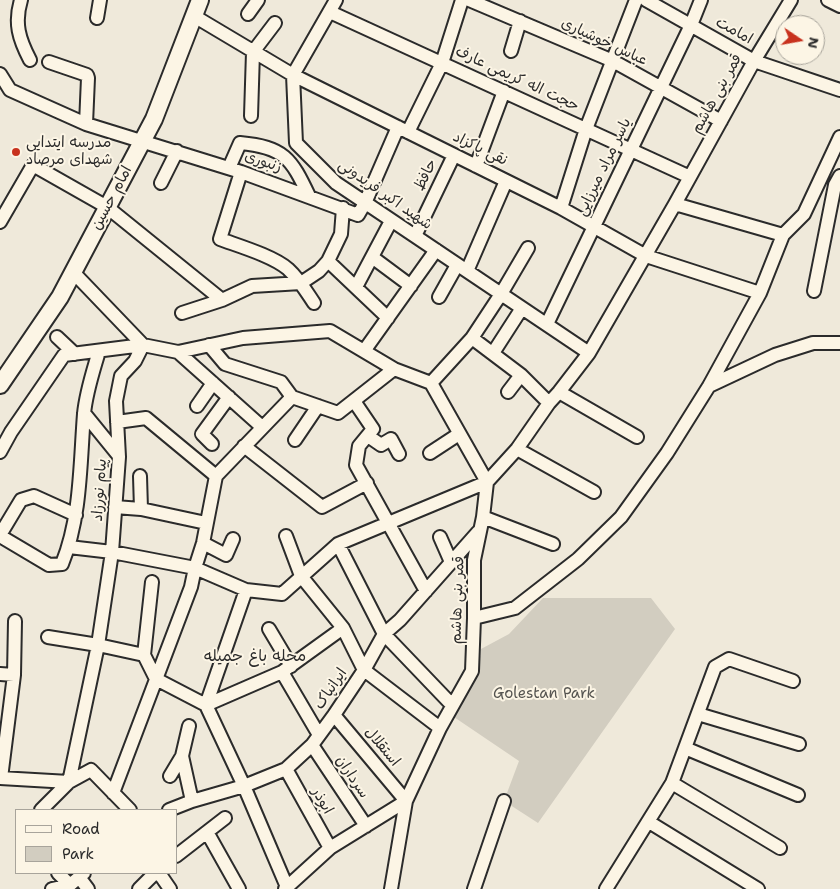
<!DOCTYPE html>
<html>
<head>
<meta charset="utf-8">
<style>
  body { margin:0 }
  #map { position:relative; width:840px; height:889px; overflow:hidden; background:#efe9da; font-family:"Shantell Sans",sans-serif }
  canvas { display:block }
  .legend { position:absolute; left:15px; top:809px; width:162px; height:65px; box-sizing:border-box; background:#fcf5e5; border:1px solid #a8a49b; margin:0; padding:6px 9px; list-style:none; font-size:15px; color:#2b2b2b }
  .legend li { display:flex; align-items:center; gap:10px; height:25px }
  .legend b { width:25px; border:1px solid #a8a49b }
  .north { position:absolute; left:775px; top:15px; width:50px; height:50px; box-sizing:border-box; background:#fcf5e5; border:1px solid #a8a49b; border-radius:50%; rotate:102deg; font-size:14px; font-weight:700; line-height:20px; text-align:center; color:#2b2b2b }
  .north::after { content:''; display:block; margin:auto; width:18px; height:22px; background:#c8321e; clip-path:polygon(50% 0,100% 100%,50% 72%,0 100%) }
</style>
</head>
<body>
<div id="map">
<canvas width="840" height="889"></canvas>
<ul class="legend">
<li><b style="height:6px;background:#fcf5e5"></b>Road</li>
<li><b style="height:14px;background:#d2cdc0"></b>Park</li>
</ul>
<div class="north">N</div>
</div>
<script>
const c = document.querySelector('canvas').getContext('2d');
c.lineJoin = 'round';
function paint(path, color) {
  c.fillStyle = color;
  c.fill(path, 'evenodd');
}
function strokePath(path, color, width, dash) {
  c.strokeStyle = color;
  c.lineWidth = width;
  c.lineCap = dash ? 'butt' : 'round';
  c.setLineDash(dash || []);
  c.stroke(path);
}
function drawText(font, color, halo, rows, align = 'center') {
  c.font = font + ' "Shantell Sans","Playpen Sans Arabic",sans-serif';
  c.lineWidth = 4;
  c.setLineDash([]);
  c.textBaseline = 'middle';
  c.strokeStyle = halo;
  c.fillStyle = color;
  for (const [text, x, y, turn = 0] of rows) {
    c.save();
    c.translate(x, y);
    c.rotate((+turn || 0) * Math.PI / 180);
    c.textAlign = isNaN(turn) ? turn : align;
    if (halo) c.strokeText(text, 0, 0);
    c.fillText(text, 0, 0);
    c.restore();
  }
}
paint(new Path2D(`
  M543,598H651L675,629L538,823L504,801L519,761L448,713L478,674L481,649L509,634Z`), '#d2cdc0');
const minor = new Path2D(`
  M21,0C14,23 19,39 30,60
  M336,0L293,75L296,143L336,183L589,353
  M469,0L613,61L721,121
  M646,0L754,61L840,90
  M828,0L840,6
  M330,12L690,177
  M248,14L258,0
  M194,16L293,75L561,208L646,256L760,293
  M97,18L100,0
  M511,51L520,21
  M49,62L87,75L88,78L86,124
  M0,74L10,90L86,124L241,172L358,215L365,203L398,127
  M251,116L253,52L275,23
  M408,132L442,63L462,0
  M476,166L504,91
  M229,168L240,143C284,147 291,158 309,196
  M241,172L220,239C239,246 273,256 288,269C299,279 306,291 314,303
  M161,183L177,151
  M675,204L783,235
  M561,208L586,129L636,0
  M0,222L33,165L107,207L222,300
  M415,236L454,155
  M372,257L411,286
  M328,261L388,318
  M467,271L506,181
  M356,287L391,221
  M814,291L835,185L840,176
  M439,297L457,265
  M182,313L222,300L252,286L301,283L319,271L328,261L341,234L343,208
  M547,324L691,25L701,0
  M57,337L75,354
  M472,338L521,375L549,403
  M209,345L225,364L281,382L292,397
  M364,351L436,250
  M178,352L262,427
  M493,353L522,308
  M431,383L472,338L501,294L528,248
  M709,386L775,355L813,343H840
  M508,392L521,375
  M559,392L637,437
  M354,401L373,429L359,446L356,465L426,591
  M197,406L213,383
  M84,413L119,456
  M117,422L146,418L216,476
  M368,436L381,445L391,439L399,454
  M295,440L318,406
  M212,444L202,434L229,397
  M244,446L322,507L367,483
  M517,449L594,492
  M0,452L11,432L64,355L143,345L178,352L243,338L330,331L394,369L431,383L487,482L338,544L282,594L246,590L195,568L112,552L69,547
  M430,453L459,434
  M140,476L141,509
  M115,507L141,509L206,523
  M483,517L553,544
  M0,535L21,500L34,496L76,515
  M0,536L49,565L62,564C81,517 80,465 84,414C86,392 93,372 99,351
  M286,536L301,576L343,628L364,670L440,728
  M440,537L451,562
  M203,543L226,555L233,539
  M338,544L384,634L452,705
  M246,590L206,705L244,786L287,887
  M474,618L515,608L578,559L621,517L667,453L709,386L760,293L783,235L804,214L840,137
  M269,629L291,666
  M48,637L98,645L144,655L156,679L206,705L282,672L343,628
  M144,655L152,582
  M282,672L319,735
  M0,674L14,675
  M698,714L799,744
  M312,745L366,826
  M685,748L798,795
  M182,756L192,801
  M286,769L330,848
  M170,776L182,756L189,726
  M0,778L69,782L91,770L130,810
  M1,778L14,675L15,621
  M672,783L780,848
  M113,793L191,587L195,568L203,543L216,476L292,397L338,413L394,369
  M41,810L69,782L98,645L112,552L119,457L116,401L121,376L135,361L143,345L73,272
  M169,810L192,801L244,786L286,769L312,745L334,715L364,670L384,634L400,620L478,532
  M649,822L758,889
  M207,832L239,889
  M176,856L225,818
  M58,873L70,885L66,889
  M159,873L170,889
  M79,877L88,889
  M52,889L70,885L84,873
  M139,889L155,873
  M285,889L330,848L406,801L334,715
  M391,889L406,801L440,728L472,671L474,618V560L483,517L487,482L517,449L549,403L559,392L589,353L675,204L754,61L791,0
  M474,889L504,801
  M606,889L672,783L715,667L729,659L793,681`);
const major = new Path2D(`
  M0,385L60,297L154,119L200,0`);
strokePath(minor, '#2b2b2b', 16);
strokePath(major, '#2b2b2b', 20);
strokePath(minor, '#fcf5e5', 12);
strokePath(major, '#fcf5e5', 16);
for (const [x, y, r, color] of [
  [16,152,5,"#c8321e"]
]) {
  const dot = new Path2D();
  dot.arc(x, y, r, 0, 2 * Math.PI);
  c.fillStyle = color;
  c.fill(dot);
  strokePath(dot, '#fcf5e5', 2);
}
drawText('15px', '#2b2b2b', '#fcf5e5', [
  ["امامت",734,31,29],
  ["عباس خوشیاری",604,42,25],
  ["حجت اله کریمی عارف",517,79,25],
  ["قمر بنی هاشم",717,94,-61],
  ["نقی پاکزاد",480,149,26],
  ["زنبوری",263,162,19],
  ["یاسر مراد میرزایی",604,167,-64],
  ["حافظ",426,175,-64],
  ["شهید اکبر فریدونی",385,195,35],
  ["امام حسین",112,198,-62],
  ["پیام نورزاد",100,490,-86],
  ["قمر بنی هاشم",458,600,-88],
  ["ایرانپاک",331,689,-56],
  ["استقلال",382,747,50],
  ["سرداران",352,777,56],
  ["ابوذر",322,801,61]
]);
drawText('15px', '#2b2b2b', '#fcf5e5', [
  ["مدرسه ایتدایی",26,143],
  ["شهدای مرصاد",26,160]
], 'left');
drawText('15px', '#555450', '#fcf5e5', [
  ["Golestan Park",544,694]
]);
drawText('16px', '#2b2b2b', '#fcf5e5', [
  ["محله باغ‌ جمیله",255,657]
]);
</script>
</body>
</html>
